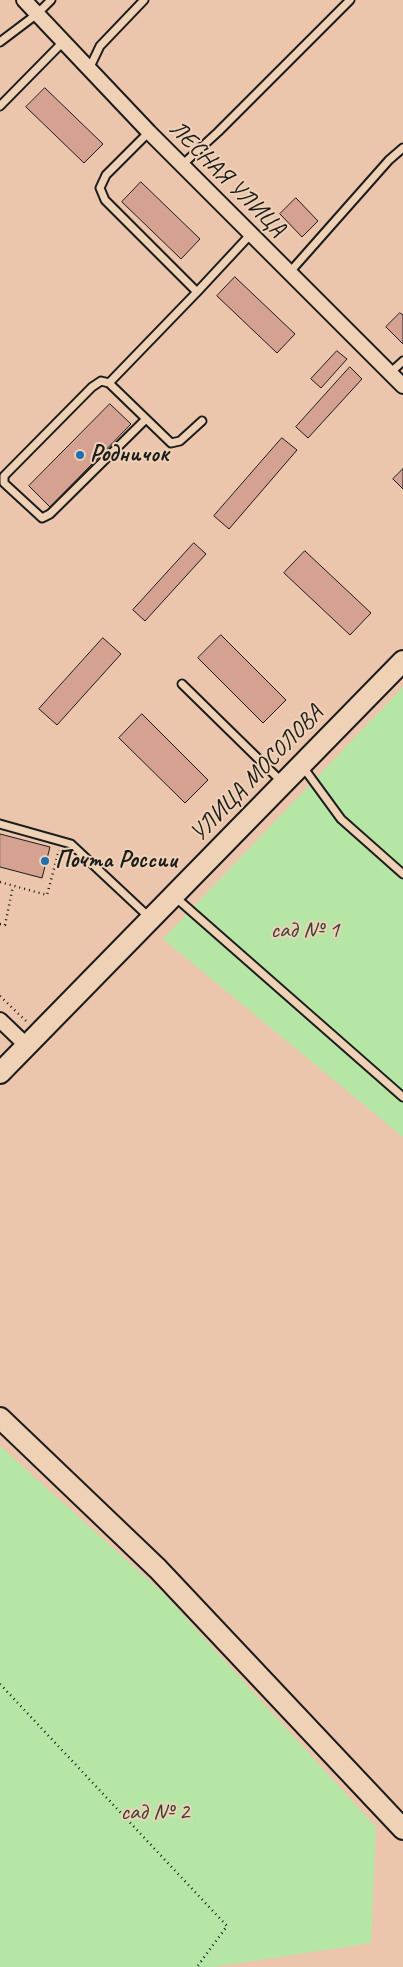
<!DOCTYPE html>
<html>
<head>
<meta charset="utf-8">
<style>
  body { margin:0 }
  canvas { display:block; background:#ebc6ad }
</style>
</head>
<body>
<canvas width="403" height="1967"></canvas>
<script>
const c = document.querySelector('canvas').getContext('2d');
c.lineJoin = 'round';
function paint(path, color) {
  c.fillStyle = color;
  c.fill(path, 'evenodd');
}
function strokePath(path, color, width, dash) {
  c.strokeStyle = color;
  c.lineWidth = width;
  c.lineCap = dash ? 'butt' : 'round';
  c.setLineDash(dash || []);
  c.stroke(path);
}
function drawText(font, color, halo, rows, align = 'center') {
  c.font = font + ' Caveat,sans-serif';
  c.lineWidth = 4;
  c.setLineDash([]);
  c.textBaseline = 'middle';
  c.strokeStyle = halo;
  c.fillStyle = color;
  for (const [text, x, y, turn = 0] of rows) {
    c.save();
    c.translate(x, y);
    c.rotate((+turn || 0) * Math.PI / 180);
    c.textAlign = isNaN(turn) ? turn : align;
    if (halo) c.strokeText(text, 0, 0);
    c.fillText(text, 0, 0);
    c.restore();
  }
}
paint(new Path2D(`
  M403,687V1137L163,939Z
  M0,1446L164,1594L376,1827L371,1943L214,1967H0Z`), '#b5e6a6');
const building = new Path2D(`
  M45,88L103,144L84,163L26,107Z
  M141,182L200,239L181,259L122,202Z
  M296,198L318,221L302,237L280,214Z
  M235,277L295,334L277,353L217,296Z
  M400,313L403,315V344L386,327Z
  M337,351L347,359L321,388L311,379Z
  M350,367L362,379L308,438L296,427Z
  M110,404L131,424L50,507L29,486Z
  M282,438L297,450L229,529L214,516Z
  M403,469V489L393,479Z
  M194,543L206,554L145,621L133,610Z
  M305,551L371,613L350,635L284,573Z
  M221,635L286,700L263,723L198,658Z
  M103,638L121,654L57,725L39,709Z
  M142,714L208,780L185,803L119,738Z
  M0,834L50,847L42,878L0,867Z`);
paint(building, '#d5a191');
strokePath(building, '#1c1c1c', 1);
const lane = new Path2D(`
  M0,42L37,14L51,0
  M89,69L100,46L144,0
  M0,106L63,42
  M149,132L106,175L100,188L105,200L197,292L250,235
  M182,165L218,132L350,0
  M289,273L389,160L403,148
  M390,373L403,361
  M109,383L171,443L180,441L202,421
  M145,420L50,514L42,518L4,483V476L92,387L101,381L109,383L197,292
  M182,684L283,783
  M303,767L341,819L403,874
  M0,824L71,844L150,918
  M174,896L403,1097`);
const street = new Path2D(`
  M24,0L149,132L403,386
  M0,1020L26,1045`);
const secondary = new Path2D(`
  M0,1073L403,661
  M0,1418L158,1569L403,1829`);
strokePath(lane, '#1c1c1c', 11);
strokePath(street, '#1c1c1c', 18);
strokePath(secondary, '#1c1c1c', 24);
strokePath(new Path2D(`
  M0,882L47,895L59,850
  M0,924L5,925L13,886
  M0,996L26,1021
  M0,1684L227,1926L197,1967`), '#1c1c1c', 2.5, [1, 4]);
strokePath(lane, '#efd2b6', 7);
strokePath(street, '#efd2b6', 14);
strokePath(secondary, '#efd2b6', 20);
for (const [x, y, r, color] of [
  [80,455,5,"#1f6fb2"],
  [45,861,5,"#1f6fb2"]
]) {
  const dot = new Path2D();
  dot.arc(x, y, r, 0, 2 * Math.PI);
  c.fillStyle = color;
  c.fill(dot);
  strokePath(dot, '#efd2b6', 2);
}
drawText('24px', '#1c1c1c', '#efd2b6', [
  ["ЛЕСНАЯ УЛИЦА",227,179,45],
  ["УЛИЦА МОСОЛОВА",257,774,-46]
]);
drawText('bold 24px', '#1c1c1c', '#efd2b6', [
  ["Родничок",90,455],
  ["Почта России",55,861]
], 'left');
drawText('24px', '#3b4438', '#efd2b6', [
  ["сад № 1",305,931],
  ["сад № 2",155,1813]
]);
</script>
</body>
</html>
